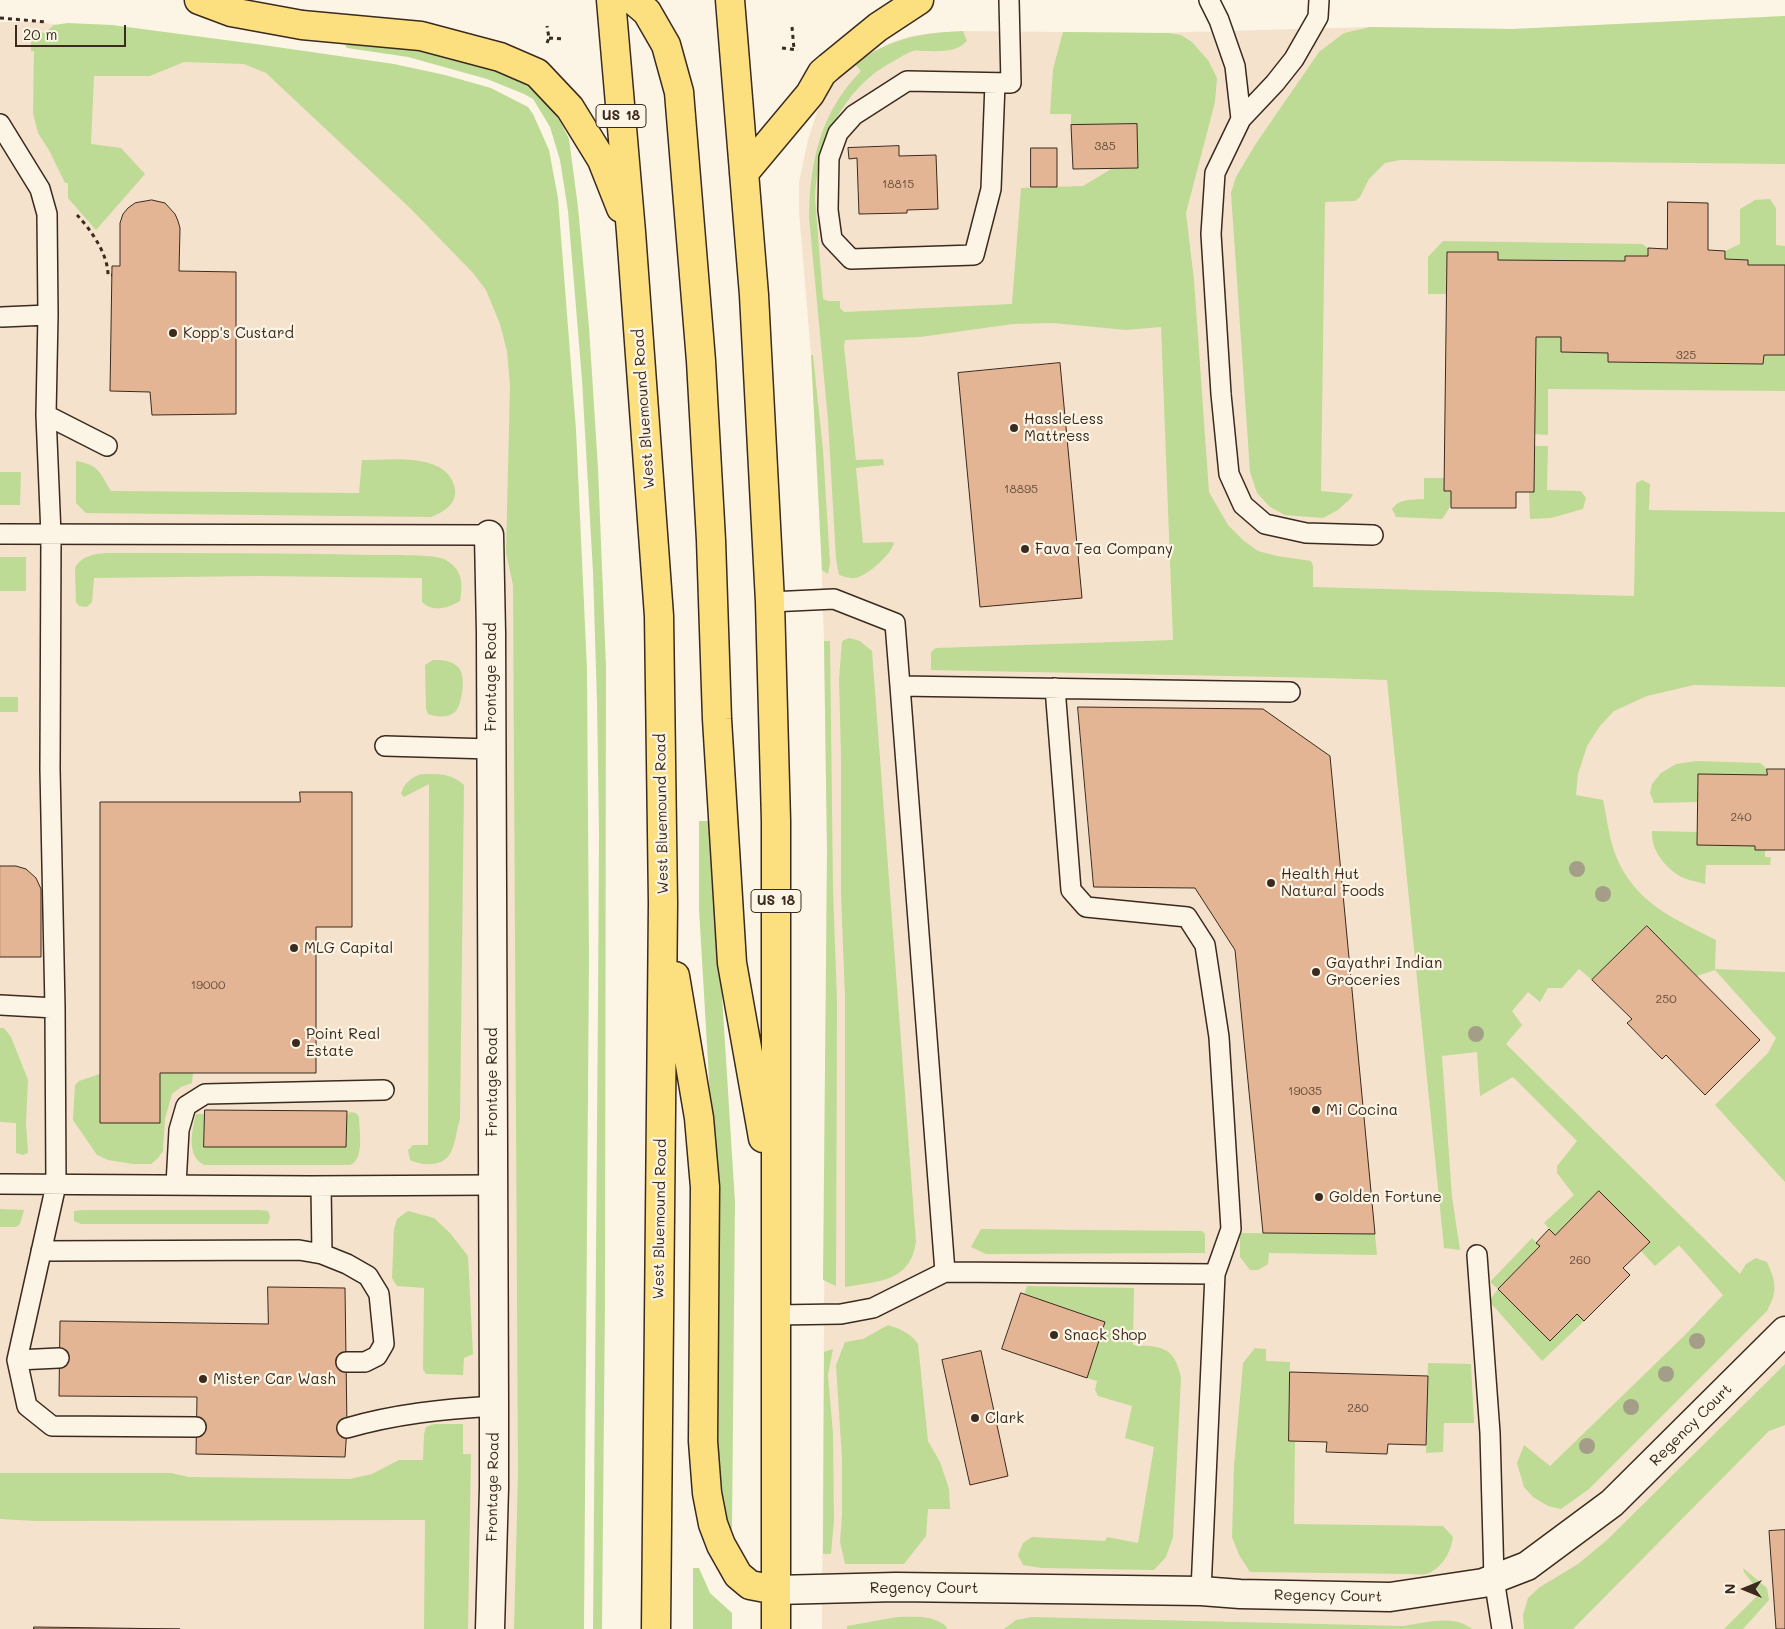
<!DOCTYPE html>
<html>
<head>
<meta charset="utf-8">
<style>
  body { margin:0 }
  #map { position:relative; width:1785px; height:1629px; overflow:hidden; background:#fcf5e5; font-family:Mali,sans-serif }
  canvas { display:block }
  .north { position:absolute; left:1720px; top:1564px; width:50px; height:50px; -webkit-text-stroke:4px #fcf5e5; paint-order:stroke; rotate:270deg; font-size:14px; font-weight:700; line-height:20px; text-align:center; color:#3b2a1e }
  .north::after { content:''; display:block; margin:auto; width:18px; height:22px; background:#3b2a1e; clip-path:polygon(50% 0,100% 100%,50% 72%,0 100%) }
  .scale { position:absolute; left:15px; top:25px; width:111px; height:22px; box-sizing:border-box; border:2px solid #3b2a1e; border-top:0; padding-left:6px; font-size:15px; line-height:18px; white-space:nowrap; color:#3b2a1e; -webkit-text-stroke:4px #fcf5e5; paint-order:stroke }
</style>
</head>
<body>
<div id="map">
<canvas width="1785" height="1629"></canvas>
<div class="north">N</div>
<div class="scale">20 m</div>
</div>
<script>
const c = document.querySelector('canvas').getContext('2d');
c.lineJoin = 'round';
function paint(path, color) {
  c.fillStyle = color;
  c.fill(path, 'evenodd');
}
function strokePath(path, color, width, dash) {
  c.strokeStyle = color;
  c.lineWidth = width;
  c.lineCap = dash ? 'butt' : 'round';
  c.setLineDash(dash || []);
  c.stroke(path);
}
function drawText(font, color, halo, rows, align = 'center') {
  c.font = font + ' Mali,sans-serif';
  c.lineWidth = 4.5;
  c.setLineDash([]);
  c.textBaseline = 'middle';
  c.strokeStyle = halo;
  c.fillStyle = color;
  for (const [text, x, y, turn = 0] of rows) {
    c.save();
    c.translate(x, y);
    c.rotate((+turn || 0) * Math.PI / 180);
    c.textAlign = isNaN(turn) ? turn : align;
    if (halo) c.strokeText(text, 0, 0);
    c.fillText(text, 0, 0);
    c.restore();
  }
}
paint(new Path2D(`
  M1785,16V1629H822L827,851L824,641L819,488L811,355L799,212V182L808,140L818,109L833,83L871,52L892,42L911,36L932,33L963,31L1154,33L1370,27L1513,29Z
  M0,22H38L264,54L522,300L526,1629H0Z`), '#f5e2cd');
paint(new Path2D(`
  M1785,16V164L1400,160L1385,163L1369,179L1360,197L1355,201L1325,202L1321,491L1353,494L1351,498L1338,510L1323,518L1285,515L1270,507L1257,493L1250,472L1231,193L1236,177L1255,145L1319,52L1344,33L1370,27L1513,29Z
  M68,23L112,25L263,45L394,64L445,75L491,88L528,107L533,114L549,150L558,198L576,430L587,669L589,959L584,1629H514L518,1474L513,585L506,553L510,386L507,351L500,324L486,290L473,273L411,209L266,73L244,64L184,62L150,76H94L91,144L121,148L145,174L96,230L68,198V183H65L49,150L38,133L33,113L34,51H31V42L36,31L45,33L54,25Z
  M963,31L967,41C955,53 940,51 924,51C921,51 916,50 913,51C906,53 898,59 892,62C843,88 817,144 815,198L823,299L829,301H840V308L844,312L1012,304L1021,188L1083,186L1111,169L1138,168L1137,124L1071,125V114H1050L1053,69L1063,32L1169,33L1181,35L1192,42L1208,60L1217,78L1215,102L1186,213L1194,280L1209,492L1228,525L1244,541L1258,551L1277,556L1311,561L1313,566V587L1634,596L1636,483L1642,480L1650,484L1649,510L1785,512V687L1694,685L1647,696L1614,711L1600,726L1587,746L1578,774L1576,795L1603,800C1607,818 1609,839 1616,856C1635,903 1673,918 1716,940L1715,969L1785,972V1182L1715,1105L1768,1053L1776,1038L1715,970L1697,976L1647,926L1592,980L1579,969L1562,988H1548L1540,1002L1528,992L1512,1011L1522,1025L1506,1044L1740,1274L1746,1264L1756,1258L1767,1262C1776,1282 1778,1291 1767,1311L1589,1489L1561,1509L1548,1506L1533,1497L1524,1487L1517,1463L1524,1445L1550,1466L1685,1335L1723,1295L1679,1245L1655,1266L1641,1251L1649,1242L1555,1235L1544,1223L1574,1195L1557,1173V1166L1577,1141L1513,1077L1480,1096L1477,1052L1442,1056L1452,1197L1460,1250L1444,1248L1387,680L1326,678L931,670V652L936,648L1173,640L1161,327L1126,330L1053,323L1013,324L920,337L845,340L844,346L856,460L883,459L884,465L856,468L863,543L892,542L894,543C891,555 867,576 855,578C850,579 843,576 839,575L836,559L828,420L809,217C810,161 820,113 861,71L855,64C890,38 921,33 963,31Z
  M345,45H400L489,68L517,78L540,94L560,121L569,139L578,207L589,327L598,468L606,667L605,1299L602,1629H593L598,1002L599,834L597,703L593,572L582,380L568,211L560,160L550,127L533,99L524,94L487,79L408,57L347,48Z
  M1770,199L1776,208V245L1785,246V265H1748V260L1725,259V251L1740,244V209L1755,200Z
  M1443,241L1642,244L1648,248V256H1625V261L1498,260V252H1447L1446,294H1428V257Z
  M1536,337H1561L1562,352L1608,353V362L1763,364L1764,355H1785V391L1548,389V435L1534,434Z
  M811,355H813L823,450L830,563L828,574L822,570Z
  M1534,446H1548L1547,490L1581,491L1586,498L1583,509L1551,518L1530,519L1529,492Z
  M362,460C389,460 438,453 452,480C454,486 456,489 455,495C453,507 441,513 431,517L86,513L76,503V461C100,465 99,472 111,491L359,493Z
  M0,472H21L20,505H0Z
  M1424,478H1444C1454,495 1454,504 1442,519L1396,517L1392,509C1400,498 1412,500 1424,499Z
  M106,553C195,553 284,553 372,555C386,555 435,554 444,559C463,569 463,583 460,601C448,608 433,613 422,602V578L259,576L94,578L92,602L87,607L79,606L76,602L75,568C81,556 94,554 106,553Z
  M0,557H26V591H0Z
  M849,638L860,641L872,651L916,1242C910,1282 879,1281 845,1287V997L841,895V756L839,679L842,641Z
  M824,641H830L833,889L837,1002L836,1286L823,1280L827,851Z
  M433,660C442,660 451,660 458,667C467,675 462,705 455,712C448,718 436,717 428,714L426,709L425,665Z
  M0,697H18V712H0Z
  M1697,761L1760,763L1767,769V775L1698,774L1697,802L1654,803L1650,793L1652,784L1661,773L1676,764Z
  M423,774C441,774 450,773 464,785L460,1119C457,1129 455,1146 450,1154C442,1167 421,1166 410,1160L408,1150L413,1145H428L429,784L404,797L401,794C403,784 413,775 423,774Z
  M699,821H711L735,1202L732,1529L726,1528L716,1495L715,1181L699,909Z
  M1652,831L1697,832V845L1755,846L1756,850H1765V857H1771L1770,865H1706L1705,884C1696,881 1685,880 1678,875C1663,865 1651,849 1652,831Z
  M0,1028H4L11,1037L28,1080L26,1123L28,1153L23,1155L16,1153V1123L0,1122Z
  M160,1073H193L192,1083L181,1087L172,1094L165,1119L163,1151L158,1158L151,1164H133L108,1160L97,1155L73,1120L75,1085L79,1081L100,1074V1123H160Z
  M350,1112L356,1113L359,1117C359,1131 365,1159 350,1165H204C186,1156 192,1130 196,1114H205V1147H346L347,1115Z
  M0,1209L24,1210L20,1224L16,1227H0Z
  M83,1210H260L268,1211L270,1217L268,1224H81L74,1221V1211Z
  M408,1211L434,1218L450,1233L468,1256L473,1354L464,1358L463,1375L426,1374L423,1369L424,1288L397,1286L392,1278L394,1229L397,1219Z
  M981,1229L1202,1231L1205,1234V1253L986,1254L971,1247Z
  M1240,1233L1375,1234L1377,1255L1269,1253L1268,1264L1258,1270H1250L1240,1257Z
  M1532,1238L1540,1246L1499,1289L1550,1341L1577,1314L1584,1321L1542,1361L1489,1301L1498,1289L1490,1282Z
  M1027,1286L1134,1288L1133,1345C1160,1346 1175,1346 1181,1378L1173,1537L1166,1557L1154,1570L1041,1568L1023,1565L1018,1555L1023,1543L1032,1537L1105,1541L1107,1537L1138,1543L1154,1447L1125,1438L1132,1406L1098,1396L1095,1390L1097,1381L1087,1378L1105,1322L1024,1294Z
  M888,1325C900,1329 911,1333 918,1344L928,1441L940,1462L949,1489L950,1509H928L926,1536L904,1564H845L840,1542L842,1515V1459L836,1365L845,1342L863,1339Z
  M1255,1348L1266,1349V1361L1290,1362L1289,1441H1295L1294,1524L1443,1526L1453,1537C1451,1552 1442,1569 1426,1574C1421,1575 1415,1574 1410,1574L1250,1572L1239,1555L1232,1537L1234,1466L1243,1363Z
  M833,1349L828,1375L833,1434L834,1520L831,1554H823L824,1352Z
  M1428,1363L1471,1364L1474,1423H1444L1443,1452L1426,1453Z
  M1785,1364V1425L1769,1431L1573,1629H1524L1523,1615L1528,1598L1540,1587L1578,1564L1607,1540Z
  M434,1424H463V1454H471L468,1629H424L425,1520L37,1521L0,1519V1473H171L189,1477L350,1479L372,1474L399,1460H423L424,1434L426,1427Z
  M693,1568H699L710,1593L732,1613V1629H693Z
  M1743,1568L1767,1588L1769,1600L1743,1629H1724L1760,1593L1744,1572Z
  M897,1617C915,1617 932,1615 946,1626L947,1629H847V1626Z
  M1032,1617L1403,1626C1426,1623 1453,1614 1472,1629H1004L1016,1620Z`), '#bddb94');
const building = new Path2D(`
  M1137,124L1138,168L1073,169L1071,125Z
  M899,146V156L936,155L938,209L907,210V213L859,214L857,158L849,159L848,148Z
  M1031,148H1057V187H1031Z
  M152,200L165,203L175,214L178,221L180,228L179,271L236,272V414L152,415L150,392L110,391L112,266H120V223L123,214L128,208L135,203Z
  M1668,202L1708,203V250L1725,251V259L1748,260V265H1785V355H1764L1763,364L1608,362V353L1561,352V337H1536L1534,492H1516V508H1451V491H1444L1447,252H1498V260L1625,261V256H1648V248L1667,249Z
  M1060,363L1082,598L980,607L958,373Z
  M1078,707L1263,709L1330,756L1375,1234L1263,1233L1235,950L1195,888L1094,887Z
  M1767,769H1785V850H1755V846L1697,845L1698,774L1767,775Z
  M300,792H352V927H316V1073H160V1123H100V802H300Z
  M0,866H16L26,869L36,878L41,889V957H0Z
  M1647,926L1760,1040L1705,1095L1666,1055L1662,1059L1627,1023L1632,1019L1592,980Z
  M205,1110L347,1111L346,1147H204Z
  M1599,1191L1650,1242L1623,1268L1630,1275L1584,1321L1577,1314L1550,1341L1498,1289L1540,1246L1536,1243L1549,1229L1555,1235Z
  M268,1287L345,1288L347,1428L345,1457L196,1454L197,1397L59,1396L60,1321L268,1324Z
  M1021,1293L1105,1322L1087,1378L1002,1349Z
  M981,1351L1008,1476L970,1485L942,1360Z
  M1290,1372L1428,1376L1426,1445L1388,1444L1387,1454L1326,1452L1327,1442L1289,1441Z
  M1785,1530V1629H1776L1769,1531Z
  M34,1627L180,1629H34Z`);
paint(building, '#e4b594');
strokePath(building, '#3b2a1e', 1);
const lane = new Path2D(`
  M1209,0L1219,20L1235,66L1241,119
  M1319,0L1318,17L1294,59L1275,83L1241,119L1215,173L1211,234L1221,394L1229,474L1243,505L1265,524L1306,533L1373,535
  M995,83L991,189L974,255L851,259L832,239L828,210L829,158L838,133L854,115L907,81L1011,83L1009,0
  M0,124L40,189L47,214L48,315L46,415L51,535L50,769L55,1008L56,1185L17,1360L27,1406L52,1426L196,1427
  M2,317L48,315
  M46,415L107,446
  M0,534L489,535
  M770,602L834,599L895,623L900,686
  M1055,688L1071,890L1086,907L1187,917L1205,945L1219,1037L1231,1229L1215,1274
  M385,746L491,749
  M0,1005L55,1008
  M0,1184L310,1186L492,1185
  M176,1185L179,1130L186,1106L205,1094L384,1090
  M321,1186L322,1254
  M41,1251L299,1250L322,1254L347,1264L368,1276L379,1294L384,1344L377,1356L365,1362H346
  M1477,1255L1490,1433L1494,1579L1502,1629
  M945,1272L1215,1274L1201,1591
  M776,1315L841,1314L873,1308L945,1272L900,686L1290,692
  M17,1360L59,1358
  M347,1428C395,1414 444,1409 494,1406`);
const street = new Path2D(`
  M489,535L491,633L494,1406V1488L490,1629
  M776,1590L896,1587L1201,1591L1240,1594L1390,1597L1483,1583L1527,1566L1612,1503L1785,1331`);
const primary = new Path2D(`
  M199,0L231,12L302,25L421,36L500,57L537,73L570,108L602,160L621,208
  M611,0L631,232L659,616L663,903L656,1629
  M633,0L647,12L666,45L679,92L701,361L711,540L717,719L732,963L763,1138
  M730,0L754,295L770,602L776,821V1629
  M744,173L810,94L822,73L829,67L878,27L919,0
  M675,976L699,1118L705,1187L703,1441L707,1493L713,1524L721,1545L738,1575L750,1585L776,1590`);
strokePath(lane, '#3b2a1e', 22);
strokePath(street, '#3b2a1e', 31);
strokePath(primary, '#3b2a1e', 31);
strokePath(new Path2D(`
  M0,18L47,22
  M792,27L794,49
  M549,38L563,39
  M547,43L549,38L547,26
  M782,48L798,50
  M77,215C91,230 108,254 108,275H112`), '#3b2a1e', 3, [4, 4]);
strokePath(lane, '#fcf5e5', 19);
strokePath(street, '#fcf5e5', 28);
strokePath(primary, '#fce080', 28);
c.fillStyle = '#a49e88';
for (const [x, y] of [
  [1577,869],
  [1603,894],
  [1476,1034],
  [1697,1341],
  [1666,1374],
  [1631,1407],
  [1587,1446]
]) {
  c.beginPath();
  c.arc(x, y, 8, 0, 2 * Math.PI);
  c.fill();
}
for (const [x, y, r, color] of [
  [173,333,5,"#3b2a1e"],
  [1014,428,5,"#3b2a1e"],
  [1025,549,5,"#3b2a1e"],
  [1271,883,5,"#3b2a1e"],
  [294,948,5,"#3b2a1e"],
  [1316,972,5,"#3b2a1e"],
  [296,1043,5,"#3b2a1e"],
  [1316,1110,5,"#3b2a1e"],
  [1319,1197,5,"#3b2a1e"],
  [1054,1335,5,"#3b2a1e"],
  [203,1379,5,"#3b2a1e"],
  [975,1418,5,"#3b2a1e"]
]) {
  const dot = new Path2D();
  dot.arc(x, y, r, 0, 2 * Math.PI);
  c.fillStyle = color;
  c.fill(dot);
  strokePath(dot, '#fcf5e5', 2);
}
drawText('12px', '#654d3c', null, [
  ["385",1105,146],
  ["18815",898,184],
  ["325",1686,355],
  ["18895",1021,489],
  ["240",1741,817],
  ["19000",208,985],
  ["250",1666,999],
  ["19035",1305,1091],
  ["260",1580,1260],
  ["280",1358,1408]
]);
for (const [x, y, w] of [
  [621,116,50],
  [776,901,50]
]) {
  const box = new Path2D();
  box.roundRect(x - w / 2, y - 11.5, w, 23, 4);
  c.fillStyle = '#fcf5e5';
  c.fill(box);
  strokePath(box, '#3b2a1e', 1);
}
drawText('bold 14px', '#3b2a1e', null, [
  ["US 18",621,116],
  ["US 18",776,901]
]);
drawText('15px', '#3b2a1e', '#fcf5e5', [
  ["Kopp's Custard",183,333],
  ["HassleLess",1024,419],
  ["Mattress",1024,436],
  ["Fava Tea Company",1035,549],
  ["Health Hut",1281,874],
  ["Natural Foods",1281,891],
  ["MLG Capital",304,948],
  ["Gayathri Indian",1326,963],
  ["Groceries",1326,980],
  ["Point Real",306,1034],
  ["Estate",306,1051],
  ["Mi Cocina",1326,1110],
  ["Golden Fortune",1329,1197],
  ["Snack Shop",1064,1335],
  ["Mister Car Wash",213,1379],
  ["Clark",985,1418]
], 'left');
drawText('15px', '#3b2a1e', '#fcf5e5', [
  ["West Bluemound Road",644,409,-94],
  ["Frontage Road",491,677,-90],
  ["West Bluemound Road",662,814,-91],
  ["Frontage Road",492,1082,-90],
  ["West Bluemound Road",660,1219,-89],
  ["Regency Court",1691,1425,-45],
  ["Frontage Road",493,1487,-89],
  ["Regency Court",924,1588],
  ["Regency Court",1328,1596,1]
]);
</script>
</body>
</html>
